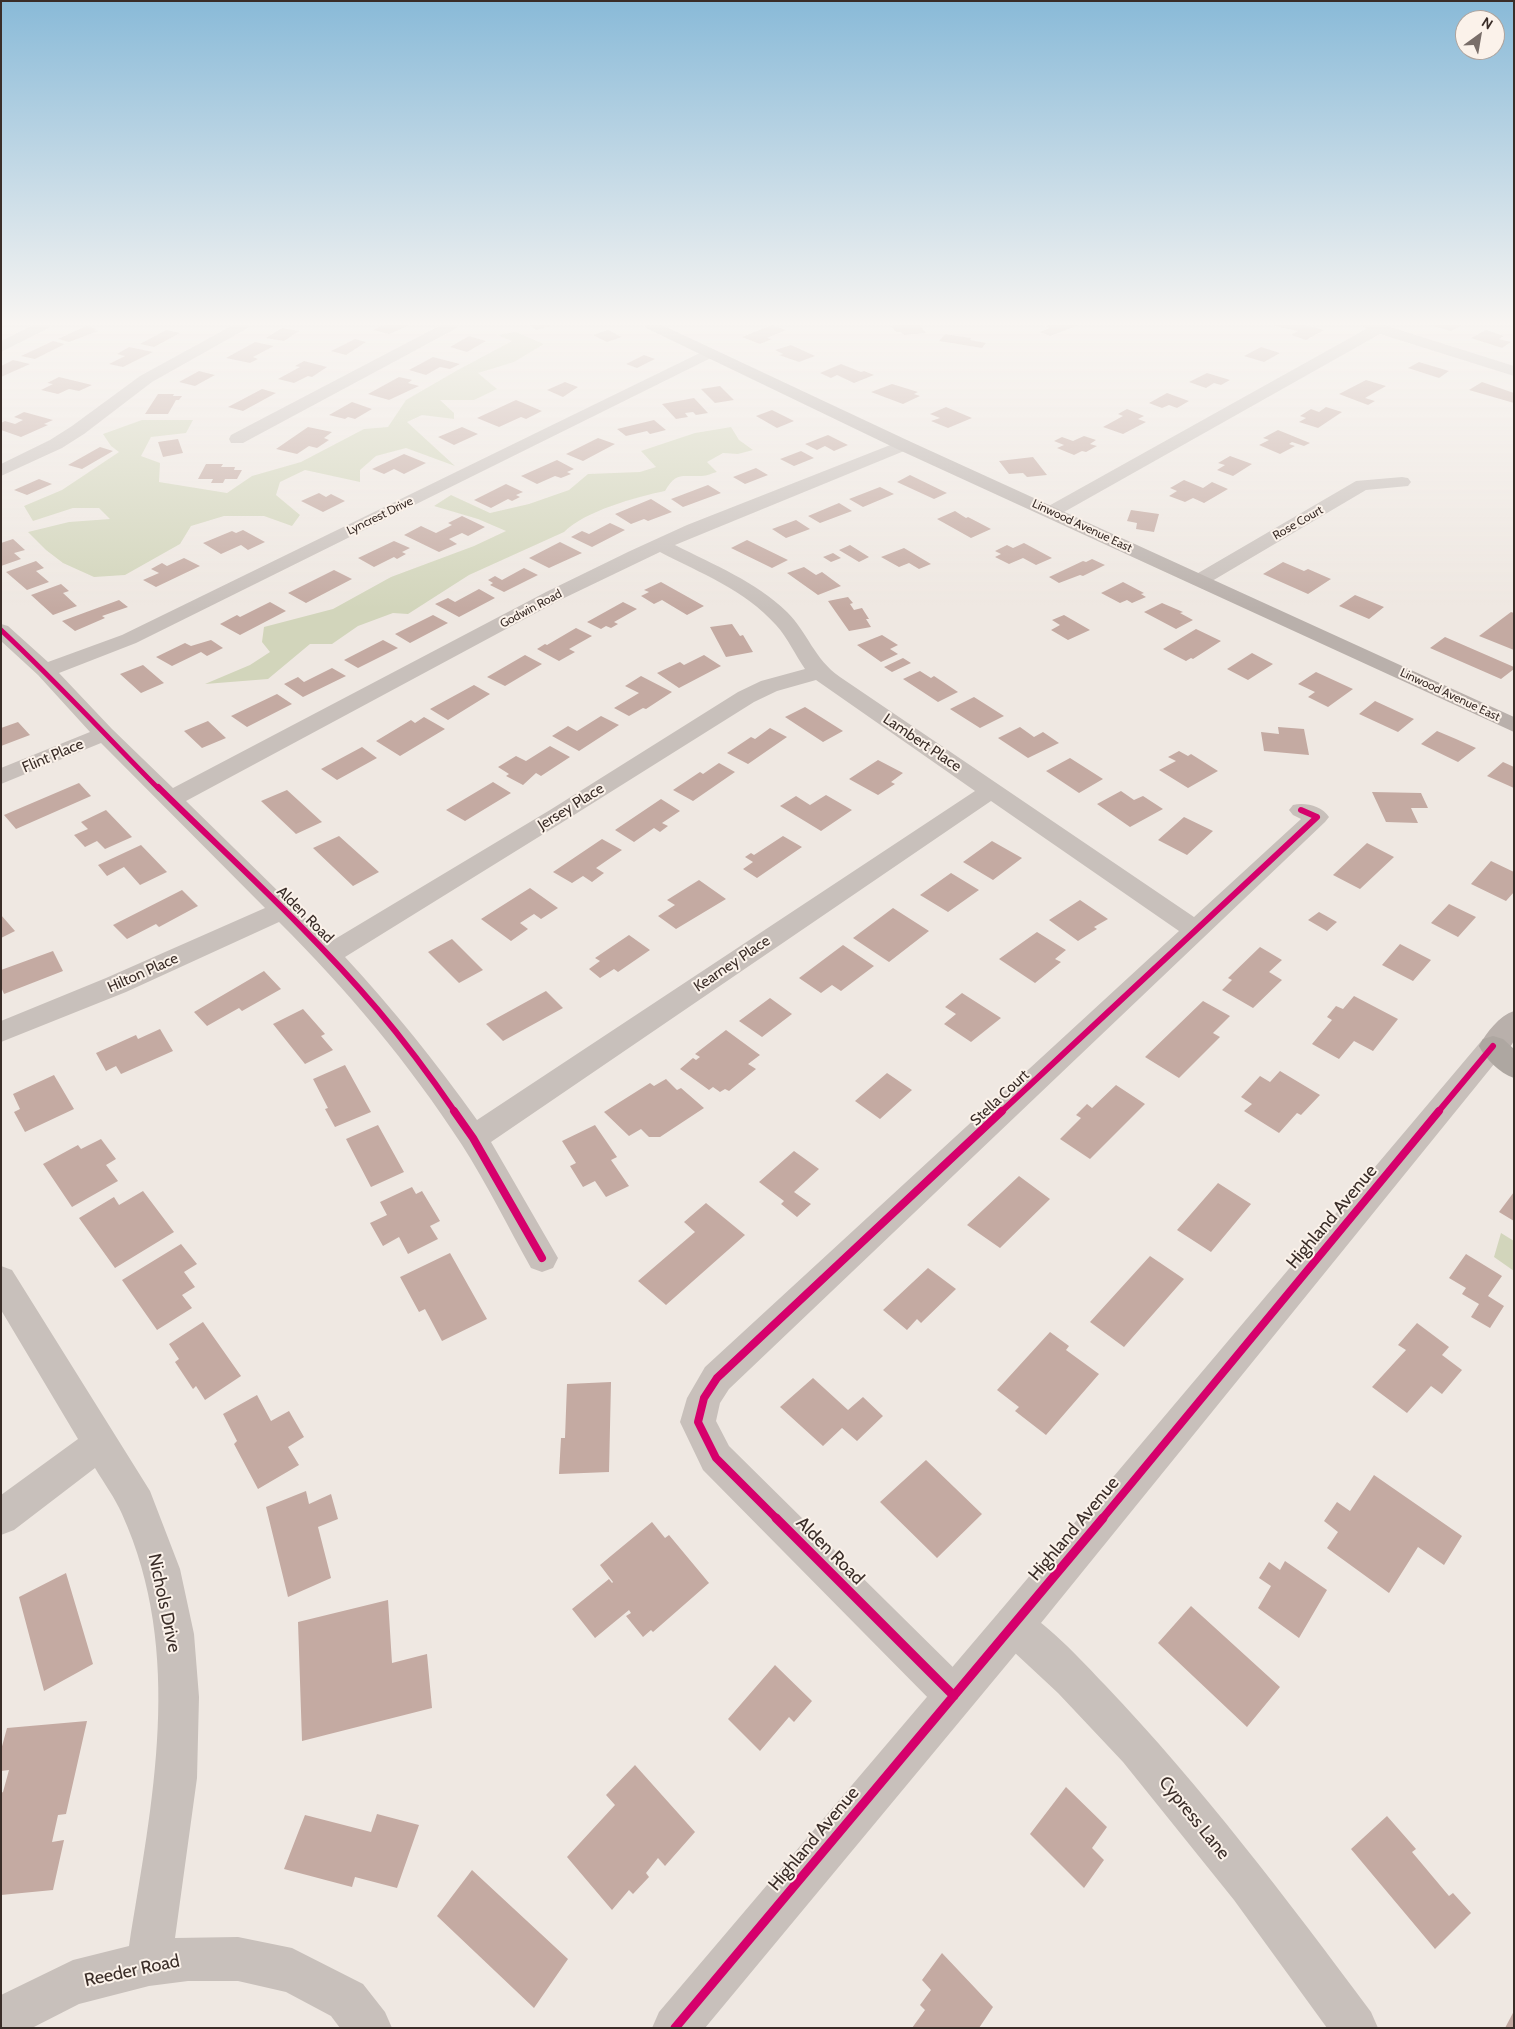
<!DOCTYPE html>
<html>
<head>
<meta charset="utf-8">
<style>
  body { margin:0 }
  #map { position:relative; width:1515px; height:2029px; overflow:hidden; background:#efe8e2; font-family:Cabin,sans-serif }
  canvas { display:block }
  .frame { position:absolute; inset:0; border:2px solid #3a2d28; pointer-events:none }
  .north { position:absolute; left:1455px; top:10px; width:50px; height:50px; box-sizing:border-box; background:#fbf2ea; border:1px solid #aea39c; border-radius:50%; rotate:32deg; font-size:14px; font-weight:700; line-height:20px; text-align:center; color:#3a2d28 }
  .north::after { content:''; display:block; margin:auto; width:18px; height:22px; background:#796e69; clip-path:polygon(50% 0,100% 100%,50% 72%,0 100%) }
</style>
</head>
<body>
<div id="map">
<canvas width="1515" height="2029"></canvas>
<div class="frame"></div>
<div class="north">N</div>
</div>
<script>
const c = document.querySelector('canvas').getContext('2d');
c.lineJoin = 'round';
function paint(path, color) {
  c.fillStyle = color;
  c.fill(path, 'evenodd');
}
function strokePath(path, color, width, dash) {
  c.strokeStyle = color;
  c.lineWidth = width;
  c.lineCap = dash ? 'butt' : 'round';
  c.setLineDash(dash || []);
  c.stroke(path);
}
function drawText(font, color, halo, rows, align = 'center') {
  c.font = font + ' Cabin,sans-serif';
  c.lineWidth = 4;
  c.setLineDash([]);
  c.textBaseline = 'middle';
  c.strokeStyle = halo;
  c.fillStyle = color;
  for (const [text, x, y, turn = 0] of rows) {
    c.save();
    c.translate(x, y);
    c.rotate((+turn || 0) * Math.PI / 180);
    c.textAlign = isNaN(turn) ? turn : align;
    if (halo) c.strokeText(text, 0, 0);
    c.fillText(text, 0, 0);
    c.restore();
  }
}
paint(new Path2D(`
  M516,332L544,344L514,362L478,373L497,389L474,400H440L454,413V419L422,415L407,422L455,466L406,448L376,456L360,470V482L305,470L280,482L276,495L300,515L292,526L264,516H224L191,526L180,544L125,575L94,577L63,563L46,550L28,532L69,522L110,519L99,508H73L33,521L24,506L62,490L119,452L111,446L103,434L142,420H193L186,433L151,437L141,456L160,463L159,482L227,493L252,476L301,462L364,429L388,427L406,400L456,371L512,341L497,335Z
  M731,427L739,440L753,450L738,454L723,453L707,462L717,472C712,473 707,476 702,476C683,477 676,471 665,491C636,497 585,511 564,532L469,575L408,614L393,613L358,626L332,644H310L268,679L205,684L250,665L270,652L262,642L264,627L333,609L391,577L474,546L506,531L478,519L434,506L451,495L490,513L529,504L569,490L588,474L640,472L656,467L641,451L695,433Z
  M1501,1233L1514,1241V1271L1494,1257Z`), '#d2d5bb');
paint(new Path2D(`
  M384,325H410L389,334L373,330Z
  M529,325H549L552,326L536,330Z
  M772,325L786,330L767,338L772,339L760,344L742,337Z
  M894,325H919L926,333L904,335L901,332H896L891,326H895Z
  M1049,325H1079L1050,336L1040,332L1050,328L1045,326Z
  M1270,325H1305L1324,330L1306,340L1291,335L1298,331Z
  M1430,325H1462L1451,331Z
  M86,326L97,329L94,330L98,331L69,342L58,339Z
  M282,328L299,331L284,341L266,338Z
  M166,330L180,333L154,347L140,344Z
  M608,330L622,337L607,342L593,335Z
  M1486,330L1504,336L1499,339L1511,342L1502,348L1471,338Z
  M945,334L971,338L970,340L986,343L982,348L939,341Z
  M469,336L486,341L467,352L450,347Z
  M355,339L366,342L346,355L331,351Z
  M53,341L65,344L35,359L21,356Z
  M255,342L274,346L253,357L258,359L250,363L226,358Z
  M791,345L815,356L799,362L779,355L783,354L775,350Z
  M129,347L153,352L123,367L109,364L125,356L117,354Z
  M1261,347L1280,353L1264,362L1244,356Z
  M644,355L655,359L637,368L626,364Z
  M433,357L460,364L450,369L440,367L426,375L409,370Z
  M13,360L30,364L1,377V366Z
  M304,361L327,367L312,377L308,376L294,383L278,379L300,367L295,366Z
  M1419,362L1449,371L1439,378L1408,368Z
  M841,364L861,372L864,371L874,375L854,383L837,375L831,378L820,373Z
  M199,371L215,375L195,386L179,382Z
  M1207,373L1230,380L1221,385L1214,383L1206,388L1189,382Z
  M59,377L92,385L79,391L69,389L58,394L41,390L53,384L47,383Z
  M399,377L412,380L408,383L419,386L389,400L368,394Z
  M1366,380L1386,386L1365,398L1375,401L1368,405L1339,394Z
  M565,382L578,387L563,397L547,390Z
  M1482,382L1514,393V403L1469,390Z
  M892,384L918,392L914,394L920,396L903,404L871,392Z
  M720,386L734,400L715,403L701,389Z
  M262,389L276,393L243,411L228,407Z
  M1167,393L1189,401L1177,408L1169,405L1162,408L1149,403Z
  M158,394H174L173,396H182L179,400H176L168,414H145Z
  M694,398L708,413L696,415L693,412L685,413L688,417L676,419L662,404Z
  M516,400L542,411L526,419L521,417L499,427L477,418Z
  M352,402L372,409L355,419L348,417L345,419L329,415Z
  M946,407L972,418L948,428L931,421L940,418L930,414Z
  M1326,407L1342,412L1318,428L1299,422L1306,418L1300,416L1311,409L1319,412Z
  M1127,409L1144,416L1138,419L1146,422L1123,434L1103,427L1123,416L1118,414Z
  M772,410L794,421L777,428L756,416Z
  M24,412L53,420L44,424L48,425L21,437L1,430V423L5,421L15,424L23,420L14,417Z
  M654,420L666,430L650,434L647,431L626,436L617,429Z
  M308,427L332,432L324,438L329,440L317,448L309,446L297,454L276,449Z
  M462,427L478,434L454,445L438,437Z
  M1278,430L1310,443L1304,446L1292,442L1289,444L1295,446L1280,454L1259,445L1269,440L1263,438Z
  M828,435L848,445L834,451L825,446L817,450L805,444Z
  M1084,436L1096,440L1090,444L1097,446L1086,452L1082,451L1074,455L1057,448L1064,445L1054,441L1062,437L1073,441Z
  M598,438L615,444L583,461L566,454Z
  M178,439L183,453L163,457L158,442Z
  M100,447L113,451L82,469L68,465Z
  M801,451L814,458L794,466L780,459Z
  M404,454L426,463L404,474L394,469L384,474L372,469Z
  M1230,456L1252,464L1233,476L1217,470L1225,465L1218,463Z
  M1033,457L1047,475L1027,477L1023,473L1009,474L999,461Z
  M557,460L574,469L567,472L571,474L561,478L555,476L537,484L521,476Z
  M206,464H223L221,467H235L234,470H242L237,479H225L223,483H211L213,479H198Z
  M756,468L768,475L745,484L733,477Z
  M910,475L947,493L934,499L897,482Z
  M39,479L52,484L27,495L14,490Z
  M1184,480L1203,488L1212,482L1228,489L1204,503L1193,498L1185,502L1169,496L1177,491L1170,488Z
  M506,484L523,492L516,495L520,497L512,501L508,499L491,508L474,500Z
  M708,485L721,493L683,507L671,499Z
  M880,487L894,494L863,507L849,499Z
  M319,493L326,497L331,494L345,501L323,512L301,501Z
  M651,499L672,512L648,521L644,519L631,524L615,514Z
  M839,503L852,511L820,523L808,516Z
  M1131,510L1159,514L1154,532L1136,529L1137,523L1127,521Z
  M955,511L966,518L968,517L991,529L971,538L937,519Z
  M462,516L485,527L468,536L462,533L449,539L457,544L439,552L404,535L421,526L436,533L452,525L448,523Z
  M796,520L810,529L786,538L772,529Z
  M610,523L625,530L592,547L571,537L582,531L589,534Z
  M243,530L265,542L248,550L241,545L221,554L203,543L232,531L236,533Z
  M13,539L25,550L14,553L21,559L1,566V543Z
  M747,540L788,560L772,568L731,548Z
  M394,541L410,548L402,552L406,554L397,559L394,557L374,567L358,558Z
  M560,542L582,553L549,568L529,558Z
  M1024,543L1052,558L1036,565L1023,558L1009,564L995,557L1001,554L995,551L1007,545L1013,548Z
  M850,545L869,557L859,562L839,550Z
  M904,548L931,564L919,569L909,563L899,567L881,557Z
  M833,553L841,558L831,562L823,557Z
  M184,558L200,566L156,587L143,580L159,573L151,569L162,563L167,566Z
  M1092,559L1105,565L1083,576L1080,575L1059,583L1049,577L1083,561L1086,562Z
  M36,561L44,568L36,571L49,582L27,590L6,572Z
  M1283,562L1304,571L1308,569L1331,579L1308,594L1263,574Z
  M804,567L816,575L822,572L841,586L818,595L787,573Z
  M524,568L538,575L504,592L490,585L493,583L488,580L495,576L502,580Z
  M334,570L352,579L306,603L288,593Z
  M661,582L704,606L687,615L662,600L654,604L641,596L649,592L644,590Z
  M1123,582L1144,593L1141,594L1146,597L1132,603L1127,600L1120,603L1101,593Z
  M61,584L69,591L63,593L77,606L53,615L31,595Z
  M479,589L495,598L459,617L435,604L448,598L455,602Z
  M1355,595L1384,607L1369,619L1339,606Z
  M848,597L853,603L850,604L854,610L862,608L869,619H866L871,627L849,631L828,601Z
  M119,600L128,607L102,616L105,618L75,631L62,621Z
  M270,602L286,611L240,635L220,624L237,615L240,617Z
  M623,602L637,609L614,622L618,624L611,628L606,626L601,629L587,622Z
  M1162,603L1183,612L1180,613L1193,620L1176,629L1144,612Z
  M1511,612L1514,613V650L1479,636Z
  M433,615L448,623L410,643L395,634Z
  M1064,615L1090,630L1068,640L1051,630L1060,625L1052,620Z
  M732,624L740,636L743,635L753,652L726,657L710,627Z
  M576,628L592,636L569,649L575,652L559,661L537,649L545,644L547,645Z
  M1196,629L1221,641L1193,659L1191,658L1186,661L1163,649Z
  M882,635L898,645L890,649L898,654L881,662L857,645Z
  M1445,637L1514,667V669L1501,679L1430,648Z
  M211,640L223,648L207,656L201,652L172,666L156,657L185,643L191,646Z
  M383,640L398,648L358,668L344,660Z
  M1252,653L1273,664L1248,680L1227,669Z
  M525,655L542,664L505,686L487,677Z
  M704,655L721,666L679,688L657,673L680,662L684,665Z
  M903,658L911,663L892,672L884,667Z
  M143,665L164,683L141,693L120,674Z
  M332,668L346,676L303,697L284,684L298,677L304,682Z
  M920,671L931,678L934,676L958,692L938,702L903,679Z
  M1316,672L1353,689L1328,707L1308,697L1315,692L1298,684Z
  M641,676L672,692L646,709L643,708L629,716L614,708L639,693L625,686Z
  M474,685L490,694L448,720L430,709Z
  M277,694L292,704L247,727L231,716Z
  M974,697L1004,716L980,728L950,709Z
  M1375,701L1414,719L1398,732L1359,714Z
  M805,707L843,731L823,742L785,717Z
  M601,716L619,725L579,751L552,736L568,726L577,731Z
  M424,717L445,729L400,756L376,741L411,720L415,723Z
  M208,721L226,738L202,748L184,731Z
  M18,722L30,735L1,746V728Z
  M1020,727L1034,737L1043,732L1059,743L1028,758L998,738Z
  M1278,727L1304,729L1309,755L1264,751L1261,732L1279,734Z
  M770,728L787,737L748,764L727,753L751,737L755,739Z
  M1437,731L1456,739L1476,748L1458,762L1421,744Z
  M550,746L570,757L541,776L536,773L523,785L506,776L509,774L498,767L516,756L526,761Z
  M362,747L377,758L337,780L321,769Z
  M1179,751L1188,756L1191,754L1218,771L1188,788L1159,770L1176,761L1168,757Z
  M1070,758L1103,779L1079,793L1046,771Z
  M878,760L903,773L891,782L895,784L878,795L849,779Z
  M1503,762L1514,767V788L1487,776Z
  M719,763L735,772L693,801L673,790L700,772L703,774Z
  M493,782L511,793L465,821L446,810Z
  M79,783L91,796L16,829L4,815Z
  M287,790L322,822L296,834L261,801Z
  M1121,791L1134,800L1143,796L1163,809L1130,827L1097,804Z
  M1372,792L1421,793L1428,808H1411L1418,823L1386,822Z
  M826,795L852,810L821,831L780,806L796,796L810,805Z
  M661,799L680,811L662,823L668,826L660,832L654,828L634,842L615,830Z
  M106,810L132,837L105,849L97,841L85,847L74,835L88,829L81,822Z
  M1184,817L1213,831L1187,855L1158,840Z
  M339,836L379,872L353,886L313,848Z
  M783,836L802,847L757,878L743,869L753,862L745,857L751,853L754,855Z
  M602,839L622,850L596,868L604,873L592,882L583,876L572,883L553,872Z
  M992,841L1022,858L993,880L963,862Z
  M1367,843L1394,857L1360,889L1333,875Z
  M141,845L167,872L140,885L124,867L107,876L98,865Z
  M1491,861L1514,872V892L1506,901L1471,884Z
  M951,873L979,890L948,912L920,895Z
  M699,880L726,899L676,929L658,916L675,905L667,900Z
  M530,888L558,908L541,919L534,914L520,923L528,929L511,941L481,919Z
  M182,890L198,906L159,927L156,924L127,939L113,925Z
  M1080,900L1108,919L1094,927L1097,929L1078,941L1049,920Z
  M1449,904L1476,917L1458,937L1431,923Z
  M893,908L929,931L889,962L853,938Z
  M1319,912L1337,922L1327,931L1308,920Z
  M1,915L15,931L1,938Z
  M1037,932L1066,950L1055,959L1061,962L1035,983L999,959Z
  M629,935L650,950L618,972L614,969L600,978L589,969L600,961L595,958Z
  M452,939L483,970L459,983L428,952Z
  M1400,944L1431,960L1413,981L1382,965Z
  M843,945L874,966L841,991L832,985L821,993L799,978Z
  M1260,947L1282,960L1269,972L1282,980L1253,1008L1222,990L1232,980L1228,978Z
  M53,951L63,971L4,994L1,987V970Z
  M264,971L281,989L242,1011L239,1008L207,1026L194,1012Z
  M546,991L563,1008L503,1041L486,1024Z
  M962,993L1001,1018L971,1042L944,1024L956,1014L945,1007Z
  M1354,996L1398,1019L1373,1051L1354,1041L1339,1059L1312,1044L1332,1020L1327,1017L1336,1006L1343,1009Z
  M770,998L792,1014L762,1037L739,1021Z
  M1203,1001L1230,1016L1213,1033L1220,1037L1179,1078L1145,1057Z
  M303,1009L325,1034L321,1036L333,1050L305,1064L273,1024Z
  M160,1029L173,1051L121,1074L116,1066L106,1071L96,1053L136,1035L138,1039Z
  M726,1030L760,1055L748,1064L756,1069L729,1091L725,1089L720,1092L713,1087L709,1090L680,1069L693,1058L696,1060L700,1057L695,1054Z
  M345,1065L371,1112L335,1127L325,1109L328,1108L313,1079Z
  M1280,1071L1320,1095L1301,1115L1297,1113L1279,1133L1244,1111L1252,1104L1241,1097L1260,1076L1270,1082Z
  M887,1073L912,1090L880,1119L855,1101Z
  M54,1075L74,1109L25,1132L14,1112L20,1109L13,1094Z
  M666,1079L677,1090L681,1088L704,1108L660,1137H649L641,1129L629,1136L604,1112L650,1083L654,1086Z
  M1116,1085L1145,1104L1090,1159L1060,1139L1081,1118L1076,1115L1087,1104L1092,1108Z
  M378,1125L404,1172L371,1187L346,1139Z
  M595,1125L617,1157L611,1160L629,1186L606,1197L595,1181L583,1187L570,1166L576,1163L562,1141Z
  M101,1139L116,1159L106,1165L118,1181L72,1207L43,1164L78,1145L81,1149Z
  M794,1151L819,1169L794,1192L811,1204L797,1217L781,1204L784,1201L759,1182Z
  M1019,1176L1050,1199L1000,1248L967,1225Z
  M1218,1183L1251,1204L1211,1252L1177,1230Z
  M412,1187L416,1194L422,1191L440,1221L430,1226L438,1239L408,1254L399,1237L383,1246L370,1223L387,1215L380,1202Z
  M143,1191L174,1232L115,1268L79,1218L114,1197L119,1205Z
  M1514,1192V1221L1499,1212Z
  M706,1203L745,1235L666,1305L638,1281L695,1232L684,1222Z
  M181,1244L197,1264L184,1272L195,1287L182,1295L192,1308L157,1330L122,1280Z
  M450,1253L487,1319L442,1341L425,1309L419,1312L400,1277Z
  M1466,1254L1502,1276L1488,1296L1504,1306L1490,1328L1471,1317L1479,1304L1462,1294L1466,1288L1449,1278Z
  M1150,1256L1184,1279L1124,1347L1090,1322Z
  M928,1268L956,1289L921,1323L917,1319L907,1330L883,1310Z
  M203,1322L241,1376L205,1400L196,1386L193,1389L175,1362L179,1359L169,1344Z
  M1417,1323L1449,1347L1442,1355L1462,1370L1442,1394L1431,1386L1407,1413L1372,1387L1406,1350L1398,1345Z
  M1050,1332L1069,1346L1066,1350L1099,1374L1046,1435L1015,1411L1019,1407L997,1390Z
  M813,1378L848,1410L863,1397L883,1416L857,1441L842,1428L823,1446L780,1407Z
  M611,1382L609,1472L559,1474L561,1438H565L567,1384Z
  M257,1395L271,1421L289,1411L304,1437L288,1447L299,1465L258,1489L234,1444L237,1441L223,1414Z
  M926,1460L982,1514L937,1558L880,1502Z
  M1374,1475L1462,1536L1444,1565L1418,1547L1389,1593L1327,1548L1338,1532L1324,1521L1337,1502L1350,1511Z
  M306,1491L309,1504L331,1494L338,1519L318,1527L331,1578L288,1597L266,1507Z
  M652,1522L665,1538L669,1535L709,1583L653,1632L651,1630L643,1637L626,1616L631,1613L629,1610L595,1638L572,1609L609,1579L612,1583L613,1582L600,1565Z
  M1285,1561L1327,1590L1299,1638L1258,1608L1271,1586L1259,1578L1269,1562L1280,1570Z
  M66,1573L93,1664L44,1691L19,1597Z
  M388,1600L392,1663L427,1654L432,1708L302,1741L298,1622Z
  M1191,1606L1280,1687L1247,1727L1158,1643Z
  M775,1665L812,1701L794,1722L789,1717L760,1751L728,1719Z
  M87,1721L66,1814L58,1815L52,1842L64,1840L53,1890L1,1895V1793L3,1792L9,1770L1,1771V1750L7,1728Z
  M635,1765L695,1832L665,1866L658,1858L646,1873L649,1877L633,1894L629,1890L612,1910L567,1857L615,1805L606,1795Z
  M1066,1787L1107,1827L1092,1848L1104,1860L1084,1888L1030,1834Z
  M377,1814L419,1825L397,1888L355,1877L352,1887L284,1869L305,1815L371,1832Z
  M1387,1816L1416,1849L1412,1852L1449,1896L1453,1893L1471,1913L1435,1949L1351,1849Z
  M472,1870L568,1959L534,2008L437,1916Z
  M942,1953L993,2007L979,2028H912L925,2010L920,2005L931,1990L922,1980Z
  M1514,2011V2028H1505Z`), '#c4aaa2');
paint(new Path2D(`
  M33,325H51L49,328L1,352V341Z
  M233,325H250L248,328L152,382L84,434L62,448L1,476V464L50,440L72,426L140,376Z
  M441,325H459L457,328L243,443H231L229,439L231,435Z
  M1361,325H1384L1514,366V376L1380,334L1057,516L1051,517L1045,516L1042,512L1045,508L1366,329Z
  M710,348L715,350L718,353L715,356L136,643L59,673L112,729L173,788L546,592L630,551L687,525L903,440L909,441L912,445L909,449L675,545C714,565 755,581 787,612C808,633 814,659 840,677L1194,917L1301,819L1293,815L1289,810L1293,805C1305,802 1322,806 1329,817L1325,822L729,1389L720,1403L716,1421L729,1446L968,1682L974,1696L968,1710L954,1716L940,1710L703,1470L680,1422L687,1398L705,1367L1179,931L991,801L491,1142L558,1258L553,1268L542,1272L531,1268C508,1227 487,1184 462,1145C409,1063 347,990 279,922L126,992L1,1042V1021L106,978L265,908L101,743L1,784V768L90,732L38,675L1,641V624L8,626L48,662L122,635ZM660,552C700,573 745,590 776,625C788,638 795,655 805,669L761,681L738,692L550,810L330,942L186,801L560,600ZM816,680L975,791L477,1120C436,1062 393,1009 345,957L566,820L754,702L777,691Z
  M1402,477L1408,478L1411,482L1408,486L1366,490L1207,584L1200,586L1193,584L1190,580L1193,576L1356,481Z
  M1,1266L12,1270L150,1491L180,1569L194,1634L199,1697L197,1778L175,1938L238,1937L292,1948L363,1984L385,2012L392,2028H340L331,2016L286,1992L238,1981H188L149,1986L79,2004L32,2028H1V1995L73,1960L129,1946C152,1802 185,1654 122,1514C115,1498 104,1483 95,1468L14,1530L1,1535V1495L78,1439L1,1310Z
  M1014,1606C1042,1617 1083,1662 1105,1685C1202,1787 1287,1899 1371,2012L1378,2028H1327L1234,1900L1123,1762L1058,1693L1000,1639L995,1625L1000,1611Z`), '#c8c0bb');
paint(new Path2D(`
  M1493,1036L1503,1039L1507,1046L1503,1053L1028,1639L705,2028H652L659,2012L1000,1611L1483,1039Z`), '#c8c0bb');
paint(new Path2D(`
  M644,325H662L909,441L1514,717V732L897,449L646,328Z
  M1514,1011C1514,1019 1515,1033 1514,1040C1509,1054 1495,1057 1483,1053L1479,1046C1487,1032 1499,1016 1514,1011Z`), '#b9b0ab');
paint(new Path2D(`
  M1493,1036L1503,1039L1514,1049V1078C1499,1073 1486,1059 1479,1046L1483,1039Z`), '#aea7a1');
strokePath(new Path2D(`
  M1,630C56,681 106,736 159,789`), '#d6006c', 5);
strokePath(new Path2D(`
  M158,787C232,860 310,930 377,1009C405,1042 431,1077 455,1112
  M1001,1112L1317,817L1301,810
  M1438,1112L1493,1046`), '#d6006c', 6);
strokePath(new Path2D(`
  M454,1111L473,1138L542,1258
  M777,1519L716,1458L698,1422L704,1398L717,1378L1002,1111
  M1102,1519L1439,1111`), '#d6006c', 8);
strokePath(new Path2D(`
  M776,1518L954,1696
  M675,2028L1103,1518`), '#d6006c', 9);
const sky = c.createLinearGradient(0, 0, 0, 609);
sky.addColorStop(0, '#89bad8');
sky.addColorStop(0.53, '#f8f5f2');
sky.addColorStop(1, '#f8f5f200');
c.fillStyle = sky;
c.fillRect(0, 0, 1515, 609);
drawText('12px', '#3a2d28', '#fbf2ea', [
  ["Lyncrest Drive",380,516,-26],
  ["Rose Court",1298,523,-30],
  ["Linwood Avenue East",1082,526,25],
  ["Godwin Road",531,609,-28],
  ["Linwood Avenue East",1450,695,25]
]);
drawText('15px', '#3a2d28', '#fbf2ea', [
  ["Lambert Place",922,743,34],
  ["Flint Place",53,756,-23],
  ["Jersey Place",571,807,-32],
  ["Alden Road",305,915,45],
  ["Kearney Place",732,964,-34],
  ["Hilton Place",143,973,-24],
  ["Stella Court",1000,1098,-43]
]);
drawText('18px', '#3a2d28', '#fbf2ea', [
  ["Highland Avenue",1332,1217,-50],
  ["Highland Avenue",1074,1529,-50],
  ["Alden Road",830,1551,45],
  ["Nichols Drive",164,1603,78],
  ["Cypress Lane",1194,1818,51],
  ["Highland Avenue",814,1839,-50],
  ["Reeder Road",132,1971,-12]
]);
</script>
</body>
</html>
